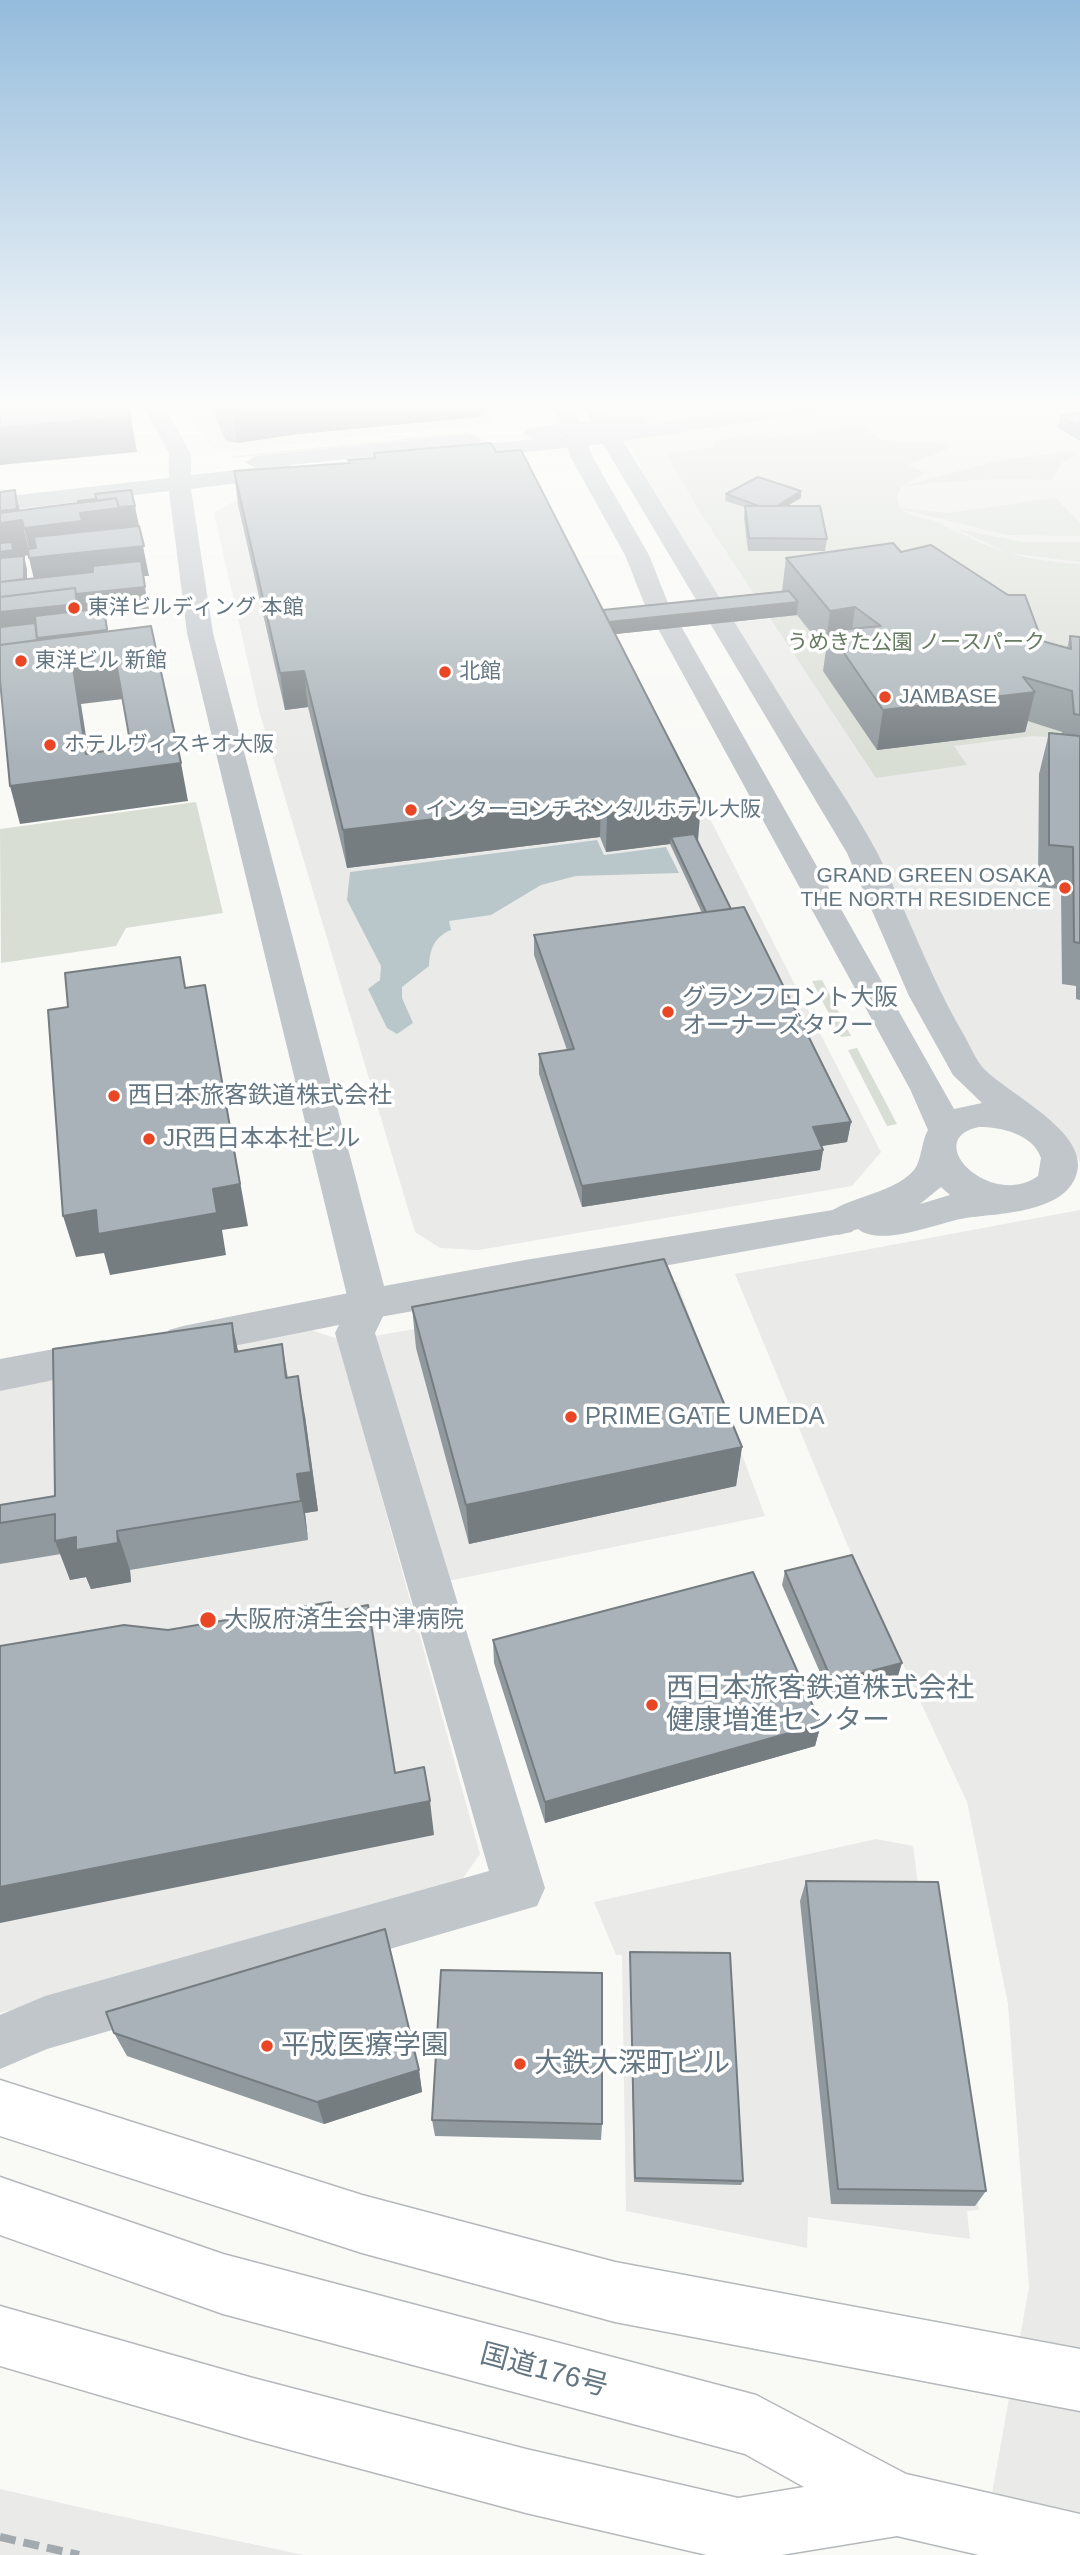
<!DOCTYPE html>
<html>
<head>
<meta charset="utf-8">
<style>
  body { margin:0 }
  canvas { display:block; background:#f9f9f6 }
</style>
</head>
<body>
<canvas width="1080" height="2555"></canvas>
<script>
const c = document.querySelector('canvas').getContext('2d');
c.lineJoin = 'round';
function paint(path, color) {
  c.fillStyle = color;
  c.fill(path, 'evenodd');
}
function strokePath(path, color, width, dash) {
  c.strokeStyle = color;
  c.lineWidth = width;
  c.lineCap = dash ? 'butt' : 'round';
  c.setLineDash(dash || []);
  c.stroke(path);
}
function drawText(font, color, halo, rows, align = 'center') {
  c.font = font + ' Arial,"Noto Sans JP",sans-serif';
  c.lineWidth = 7;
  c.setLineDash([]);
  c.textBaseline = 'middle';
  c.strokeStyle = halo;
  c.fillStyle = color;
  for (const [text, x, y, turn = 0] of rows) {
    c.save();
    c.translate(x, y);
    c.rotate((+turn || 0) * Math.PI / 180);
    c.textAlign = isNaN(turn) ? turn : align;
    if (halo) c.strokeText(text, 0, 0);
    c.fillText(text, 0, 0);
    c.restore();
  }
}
paint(new Path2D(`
  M184,406H511L484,424L229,451L212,449Z
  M613,406H1080V1162L1065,1137L981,1070L649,486Z
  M496,472L538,484L881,1152L852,1186L479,1250L440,1248L415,1232L259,711L214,513L235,500Z
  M1080,1210V2555H981L1029,2287L1008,2004L967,1802L847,1544L735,1274Z
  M677,1282L765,1516L448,1581L375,1336Z
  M311,1330L338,1339L480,1854L454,1891L0,2013V1385Z
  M876,1839L913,1846L919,1893L931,1894L979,2210L967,2211L970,2239L808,2217L807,2248L626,2211L622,1955H616L594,1902Z
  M0,2489L105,2513L304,2555H0Z`), '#eaeae9');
paint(new Path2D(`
  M861,425L881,440L940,443L950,448L907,465L925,473L903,486L996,461L1071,451L1076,454L1062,463L1051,480C1001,478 951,480 901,487L897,497L900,508L948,513L1056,498L1080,523V536L1007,535L901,509C912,519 928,517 941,524C994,551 1019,560 1080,564V761L1047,742V737L1033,736L954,746L967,765L876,778L698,509L667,454L712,447L716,440L751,435L771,438Z
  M469,432L470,434L233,458V456Z
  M957,529L1023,542H1080V562L1008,553Z
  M196,802L223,913L126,928L116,946L1,963L0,829Z
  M822,980L851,1036L841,1037L812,981Z
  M857,1048L897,1124L887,1126L848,1050Z`), '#d9ded5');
paint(new Path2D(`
  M597,840L604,855L666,847L679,873L576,876L541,885L491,915L449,921L451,930C434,937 430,949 429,966L402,987V998L413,1023L397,1034L387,1028L368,989L380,980L381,966L347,900L350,872Z`), '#b9c7ca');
const trunk = new Path2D(`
  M0,2080L362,2195L615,2262L1080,2349V2411L615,2322L362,2253L0,2136Z
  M0,2177L223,2254L756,2395L906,2474L1080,2514V2555H979L897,2536L781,2555H707L526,2513L253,2440L0,2366V2306L253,2378L526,2449L738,2498L804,2487L745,2454L223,2314L0,2235Z`);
strokePath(trunk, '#b5b9bc', 3);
paint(new Path2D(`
  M772,406H825L815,412L623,441C680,533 736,625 793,717C821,762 853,807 878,854C908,914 930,977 964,1035C970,1046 976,1060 984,1069C1008,1093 1080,1128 1078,1166C1074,1213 1000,1213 966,1218C939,1222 882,1248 858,1229L839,1235L826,1232L820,1222C835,1197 891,1197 914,1170C922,1160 921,1142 928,1130L910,1089L644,603L625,555L570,456L562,428L572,422L638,416L645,418L648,422L646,425ZM609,431L599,437L847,853L909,996L953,1075L982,1103L954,1109L668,603L649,555L592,456L584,433ZM979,1127C1001,1127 1033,1134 1041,1158L1038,1176C990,1210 920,1139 979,1127ZM941,1187L950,1195L920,1204Z
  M369,1289L383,1294L389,1304L375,1333L545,1888L537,1906L47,2049L0,2069V2015L45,1996L489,1871L335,1333L339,1325L183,1356L169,1352L163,1341L169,1330L183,1326Z
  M103,1340L117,1345L123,1356L117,1367L0,1391V1359Z`), '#c1c6ca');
paint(new Path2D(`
  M144,406H164L191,454V475L255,468L245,462L256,456L471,434L482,440L476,445L533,439L523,433L527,429L560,423L553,406H573L582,428L579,432L553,437L597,432L584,406H604L621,437L610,443L444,461L433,455L440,450L289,465L298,471L295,476L191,489L213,633L384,1286L525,1260L839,1209L852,1212L858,1222L852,1232L369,1319L355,1314L349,1304L187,633L169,491L0,511V497L169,478V454Z`), '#c1c6ca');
paint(trunk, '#fff');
strokePath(new Path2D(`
  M0,2537L79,2555`), '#a2aab0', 8, [16, 8]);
paint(new Path2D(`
  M210,406H487V411L478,417L298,434L237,443L226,441Z
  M1080,412V441L1058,428L1060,416Z
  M496,452L603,610L782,591L786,558L901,552L1042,641L1067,648L1070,636L1080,637V1000L1076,999V986L1062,984L1061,889L1038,887L1039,774L1049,733L1062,734V732L1028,721L1025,732L877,750L823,671L826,650H825L797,615L615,634L698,841H697L731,909L851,1122L847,1142L822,1146L823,1150L820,1170L582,1207L539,1074V1054L567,1050L534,955V935L702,913L670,844L606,852L600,837L347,868L308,707L285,710L238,505L234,471L349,463L348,460L374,458V453Z
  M801,491V498L787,506L827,539L825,551H748L744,518L745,507L725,501L726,494Z
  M412,1307L742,1447L736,1486L469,1544L416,1348Z
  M282,1344L288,1378L305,1416L318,1511L305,1513L308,1540L130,1570L131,1582L91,1589L86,1577L70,1580L61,1554L0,1564V1505L55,1496L238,1351Z
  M785,1571L898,1676L829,1693L782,1585Z
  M493,1640L821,1724L815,1746L545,1823L494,1663Z
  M806,1881L986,2191L975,2206L831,2204L800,1901Z
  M630,1952L743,2181L741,2185L634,2182Z
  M114,2033L419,2070L422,2092L324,2124L127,2056Z
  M432,2120L602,2124L601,2140L435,2136Z`), '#90999e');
paint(new Path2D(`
  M260,406H487V411L478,417L298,434L237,443L233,410Z
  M131,416L137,452L0,465V428Z
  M15,490L30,555L16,557L0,571V511Z
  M801,491V498L770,516V510Z
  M135,506L149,576H143L149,610L105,615L114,661L0,644V603L36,588L29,558H31L24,528L80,513Z
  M24,556L27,569V594H21Z
  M798,602L797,615L597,636L598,623Z
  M855,607L850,646L829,631L826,650H825L830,611Z
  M116,662L123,699L81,704L92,775L181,763L188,801L20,824L10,786L86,754L73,667Z
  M304,671L308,707L285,710L280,673Z
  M1035,692L1025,732L877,750L883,710Z
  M601,799L600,837L347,868L343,830Z
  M701,802L698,841L674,844L671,837L670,844L606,852L607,814Z
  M205,985L248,1226L222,1230L226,1255L110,1275L104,1253L76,1257L63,1216L213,1189Z
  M851,1122L847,1142L809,1148L813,1127Z
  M823,1150L820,1170L582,1207V1186Z
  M232,1323L241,1364L235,1352Z
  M298,1376L305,1416L318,1511L305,1513L308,1540L297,1474Z
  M742,1447L736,1486L469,1544L466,1505Z
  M117,1531L130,1570L131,1582L91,1589L86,1577L70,1580L55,1541Z
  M902,1663L898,1676L829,1693L832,1681Z
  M821,1724L815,1746L545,1823V1802Z
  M430,1801L434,1835L0,1923V1887Z
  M419,2070L422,2092L324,2124L317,2102Z`), '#767d81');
const building = new Path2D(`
  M0,406H126L131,416L0,428Z
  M221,406H260L233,410L221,408Z
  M1080,412V427L1060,416Z
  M491,443L496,452L521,450L701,802L607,814L601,799L343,830L304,671L280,673L234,471L350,463L348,460L375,458L374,453Z
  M758,477L801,491L777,506H759L726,494Z
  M15,490L17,509L0,511V492Z
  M131,490L135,506L119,507L116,498L97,501L95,494Z
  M116,498L119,508L80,513L82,521L24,528L22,520L0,523V513Z
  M95,499L96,501L78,503V501Z
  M745,506H820L827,539L749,538Z
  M139,526L144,546L29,558L28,549L36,548L34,537Z
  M12,542L13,550L0,552V543Z
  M893,543L901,552L931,545L1008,595H1025L1042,641L1071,649L1070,636L1080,637V715L1074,714L1072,691L1023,677L1035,692L883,710L829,631L881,626L855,607L830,611L786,558Z
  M24,556V579L0,582V558Z
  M141,561L145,587L76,594L75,588L0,597V582L93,572V566Z
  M75,588L77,604L0,612V597Z
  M789,591L798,602L609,622L603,610Z
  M104,608L107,630L37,638L35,616Z
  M35,623L37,640L0,645V627Z
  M151,626L181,763L10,786L0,680V645ZM116,662L131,747L86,754L73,667Z
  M1049,733L1080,736V943L1074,942L1073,847L1049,845Z
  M694,834L731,909L706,912L671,837Z
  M744,907L851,1122L813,1127L823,1150L582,1186L539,1054L574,1049L534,935Z
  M180,957L185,988L205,985L240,1184L213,1189L217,1213L98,1234L96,1210L63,1216L48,1010L68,1007L65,973Z
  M664,1259L742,1447L466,1505L412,1307Z
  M232,1323L235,1352L282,1344L286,1378L298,1376L311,1472L297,1474L301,1501L117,1531L118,1543L76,1550V1537L55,1541V1514L0,1523V1505L55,1496L53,1349Z
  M852,1555L902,1663L832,1681L785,1571Z
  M753,1572L821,1724L545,1802L493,1640Z
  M331,1602L332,1612L368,1605L395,1773L424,1767L430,1801L0,1887V1646L124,1625L168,1630Z
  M806,1881L938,1882L986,2191L838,2189Z
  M385,1929L419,2070L317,2102L114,2033L106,2012Z
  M630,1952L730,1953L743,2181L635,2178Z
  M441,1970L602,1973V2124L432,2120Z`);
paint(building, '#a8b2b8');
strokePath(building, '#767d81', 2);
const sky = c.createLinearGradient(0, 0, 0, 764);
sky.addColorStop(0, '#95bcdc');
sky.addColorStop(0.53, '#fcfcfb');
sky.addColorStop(1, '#fcfcfb00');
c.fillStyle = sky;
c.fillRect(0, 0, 1080, 764);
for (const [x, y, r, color] of [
  [74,608,7,"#e94626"],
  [21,661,7,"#e94626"],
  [445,672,7,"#e94626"],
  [885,697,7,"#e94626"],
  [50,745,7,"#e94626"],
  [411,810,7,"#e94626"],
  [1065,888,7,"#e94626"],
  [668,1012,7,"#e94626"],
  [114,1096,7,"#e94626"],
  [149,1139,7,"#e94626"],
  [571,1417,7,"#e94626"],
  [208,1620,9,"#e94626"],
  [652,1705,7,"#e94626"],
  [267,2046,7,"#e94626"],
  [520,2064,7,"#e94626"]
]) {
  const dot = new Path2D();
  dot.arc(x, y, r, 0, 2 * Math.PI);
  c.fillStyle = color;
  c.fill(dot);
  strokePath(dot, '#fff', 2.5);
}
drawText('21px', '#637682', '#fff', [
  ["東洋ビルディング 本館",88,608],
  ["東洋ビル 新館",35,661],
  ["北館",459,672],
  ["JAMBASE",899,697],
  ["ホテルヴィスキオ大阪",64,745],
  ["インターコンチネンタルホテル大阪",425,810],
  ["GRAND GREEN OSAKA",1051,876,"right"],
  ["THE NORTH RESIDENCE",1051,900,"right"]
], 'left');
drawText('21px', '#677a62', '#fff', [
  ["うめきた公園 ノースパーク",916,643]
]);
drawText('24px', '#637682', '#fff', [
  ["グランフロント大阪",682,998],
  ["オーナーズタワー",682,1026],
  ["西日本旅客鉄道株式会社",128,1096],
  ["JR西日本本社ビル",163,1139],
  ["PRIME GATE UMEDA",585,1417],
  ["大阪府済生会中津病院",224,1620]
], 'left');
drawText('28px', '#637682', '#fff', [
  ["西日本旅客鉄道株式会社",666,1689],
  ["健康増進センター",666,1721],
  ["平成医療学園",281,2046],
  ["大鉄大深町ビル",534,2064]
], 'left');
drawText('28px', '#637682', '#fff', [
  ["国道176号",544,2371,15]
]);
</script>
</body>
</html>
